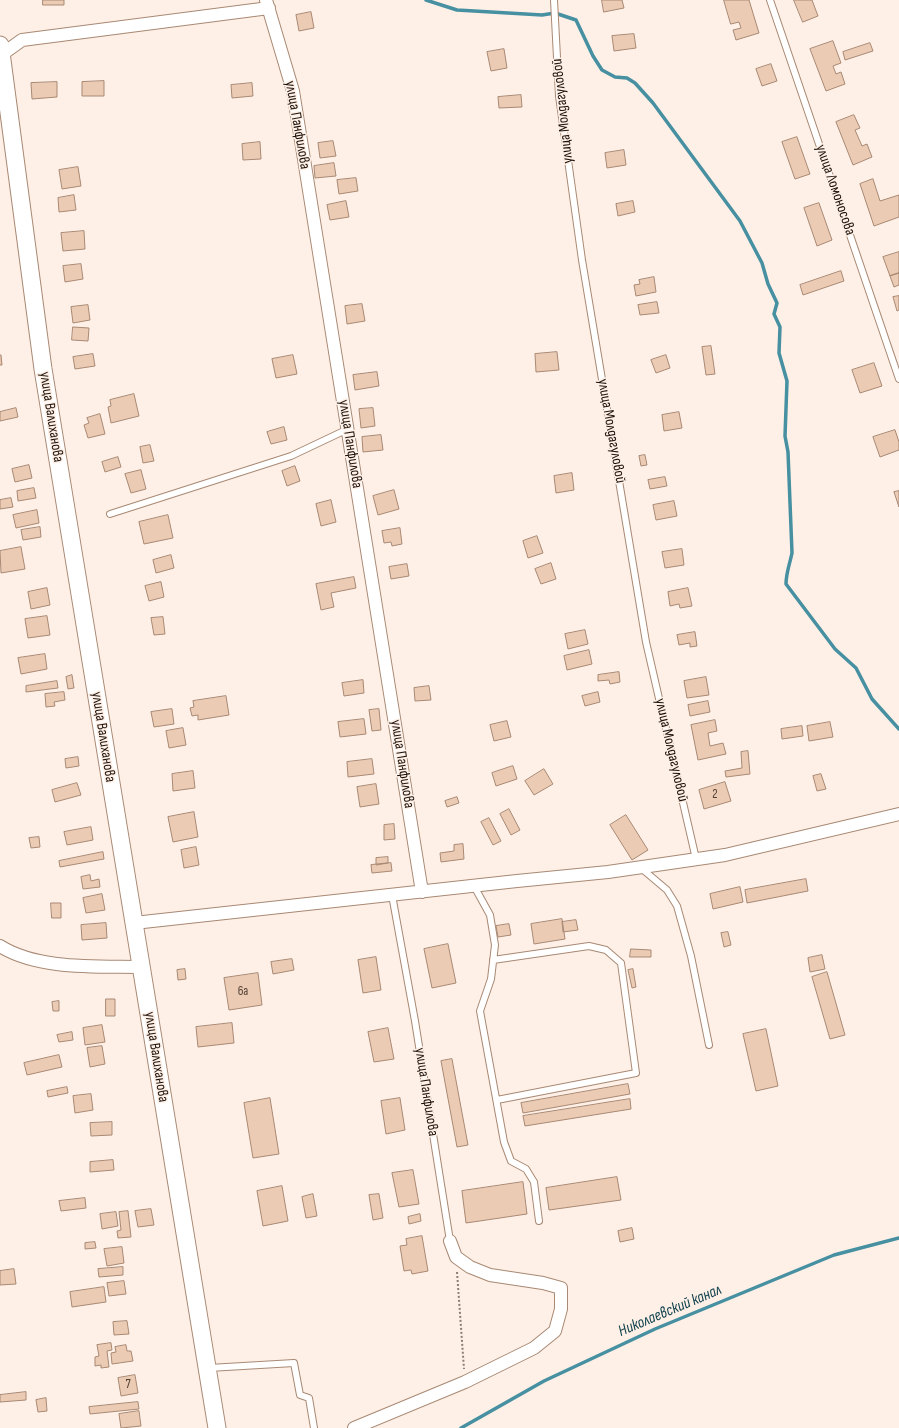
<!DOCTYPE html>
<html>
<head>
<meta charset="utf-8">
<style>
  body { margin:0 }
  canvas { display:block; background:#fef0e7 }
</style>
</head>
<body>
<canvas width="899" height="1428"></canvas>
<script>
const c = document.querySelector('canvas').getContext('2d');
c.lineJoin = 'round';
function strokePath(path, color, width, dash) {
  c.strokeStyle = color;
  c.lineWidth = width;
  c.lineCap = dash ? 'butt' : 'round';
  c.setLineDash(dash || []);
  c.stroke(path);
}
function paint(path, color) {
  c.fillStyle = color;
  c.fill(path, 'evenodd');
}
function drawText(font, color, halo, rows, align = 'center') {
  c.font = font + ' "Sofia Sans Condensed",sans-serif';
  c.lineWidth = 3;
  c.setLineDash([]);
  c.textBaseline = 'middle';
  c.strokeStyle = halo;
  c.fillStyle = color;
  for (const [text, x, y, turn = 0] of rows) {
    c.save();
    c.translate(x, y);
    c.rotate((+turn || 0) * Math.PI / 180);
    c.textAlign = isNaN(turn) ? turn : align;
    if (halo) c.strokeText(text, 0, 0);
    c.fillText(text, 0, 0);
    c.restore();
  }
}
strokePath(new Path2D(`
  M426,0L457,10L542,15L555,13L576,20L593,56L602,70L615,77L627,78L635,83L653,103L740,221L762,263L768,284L777,303L774,314L780,327L779,353L787,381L785,436L788,452L792,553C790,563 786,573 786,584L835,649L856,668L872,699L899,729
  M461,1428L544,1381L655,1329L834,1255L899,1238`), '#4690a1', 3.5);
const building = new Path2D(`
  M43,0H64V5H43Z
  M602,0H622L624,8L604,12Z
  M724,0H749L759,33L736,40L733,30L741,28L739,22L731,24Z
  M794,0H812L818,16L803,22Z
  M311,12L314,28L299,31L296,15Z
  M634,34L636,48L614,51L612,36Z
  M833,41L841,63L833,66L836,74L841,72L845,84L826,91L810,49Z
  M870,43L873,51L845,60L843,52Z
  M504,49L507,68L491,71L487,52Z
  M771,64L777,81L762,86L756,69Z
  M104,81V96H82V82Z
  M57,82V97L32,99L31,83Z
  M252,83L253,96L232,98L231,85Z
  M521,95L522,107L499,108L498,97Z
  M854,115L860,128L855,130L862,146L867,144L872,157L853,165L836,122Z
  M797,137L810,174L795,179L782,142Z
  M333,141L336,156L320,158L318,143Z
  M260,142L261,159L243,160L242,144Z
  M624,150L626,165L607,168L605,153Z
  M334,163L336,176L315,178L314,166Z
  M78,167L81,186L62,189L59,170Z
  M356,178L358,191L339,194L337,180Z
  M873,179L880,201L899,195V217L874,226L860,184Z
  M74,195L76,210L59,212L58,198Z
  M346,201L349,217L330,220L327,205Z
  M633,201L635,212L618,216L616,204Z
  M819,203L832,240L817,246L804,208Z
  M84,231L85,249L63,251L61,233Z
  M899,252V273L890,276L883,257Z
  M81,264L83,279L65,282L63,266Z
  M841,271L844,281L803,295L800,285Z
  M899,273V285L894,287L890,276Z
  M654,277L656,292L636,296L634,285L640,284L639,280Z
  M899,296V310L897,311L893,297Z
  M657,302L659,313L640,315L638,305Z
  M362,304L365,321L347,324L345,306Z
  M88,305L90,320L73,323L71,307Z
  M73,327L89,328L88,341L72,340Z
  M711,346L715,374L706,375L702,347Z
  M557,352L559,370L536,372L535,354Z
  M93,354L95,366L75,369L73,357Z
  M0,355H1L2,365H0Z
  M293,355L297,374L276,378L272,359Z
  M666,355L670,368L656,373L651,360Z
  M874,363L882,386L860,393L852,370Z
  M377,372L379,386L355,390L353,375Z
  M134,394L139,416L111,423L108,407L111,406L110,400Z
  M16,408L18,417L0,421V412Z
  M373,408L375,426L361,428L359,409Z
  M679,412L682,428L664,431L662,415Z
  M100,414L105,434L88,438L84,425L89,423L87,418Z
  M284,427L287,440L271,444L267,432Z
  M895,430L899,442V450L880,457L873,437Z
  M381,435L383,450L363,452L362,437Z
  M150,445L154,461L143,463L140,447Z
  M645,455L647,465L641,466L639,456Z
  M118,457L121,467L105,472L102,462Z
  M29,465L32,478L15,482L12,469Z
  M295,466L300,481L287,486L282,471Z
  M141,470L146,489L131,493L125,474Z
  M572,473L574,490L556,493L554,476Z
  M665,477L667,486L650,489L648,480Z
  M34,488L36,498L18,501L17,491Z
  M394,490L399,509L378,515L373,496Z
  M899,491V507L894,492Z
  M11,498L13,507L0,509V500Z
  M331,500L336,522L321,526L316,504Z
  M674,501L677,516L656,520L653,505Z
  M37,510L39,523L16,528L13,515Z
  M168,515L173,538L144,544L139,522Z
  M40,527L41,537L23,540L21,530Z
  M400,528L402,544L392,546L391,542L384,543L382,531Z
  M537,536L543,553L528,558L523,541Z
  M21,547L25,569L1,573L0,551Z
  M682,549L684,565L665,568L662,552Z
  M171,555L174,568L156,573L153,560Z
  M551,563L556,579L541,584L535,569Z
  M407,564L409,576L391,579L389,567Z
  M354,577L356,588L331,593L334,607L321,610L316,584Z
  M161,582L164,597L149,601L145,586Z
  M47,588L50,605L31,609L28,592Z
  M688,588L692,606L680,608L679,604L670,606L668,592Z
  M47,616L50,635L28,638L25,619Z
  M163,617L165,634L154,635L151,618Z
  M585,630L588,644L568,649L565,634Z
  M695,632L697,646L690,647V643L679,645L677,635Z
  M589,650L592,664L567,670L564,656Z
  M45,654L47,669L21,674L18,658Z
  M619,672L620,682L610,684L609,680L598,681V675Z
  M72,675L74,688L68,689L66,677Z
  M706,677L709,695L687,698L684,681Z
  M363,680L364,693L344,696L342,683Z
  M57,681L58,688L26,692V686Z
  M429,686L431,700L415,701L414,688Z
  M64,692L65,700L54,702L55,706L46,707L45,694Z
  M598,692L600,702L585,706L582,696Z
  M226,696L229,715L198,720V715L192,716L190,708L194,707L193,701Z
  M708,701L710,712L690,716L688,705Z
  M172,709L174,724L154,727L151,712Z
  M379,709L381,730L372,731L369,710Z
  M364,719L366,734L340,737L338,722Z
  M715,720L717,731L708,733L710,746L723,743L726,754L698,760L691,725Z
  M507,721L511,737L494,741L490,725Z
  M830,722L833,737L809,741L807,726Z
  M802,726L803,736L782,739L781,729Z
  M183,728L186,745L169,748L166,731Z
  M748,751L750,774L726,777L725,771L742,768L741,752Z
  M78,757L79,766L66,768L65,759Z
  M372,759L374,774L348,777L347,762Z
  M513,766L517,779L496,786L492,773Z
  M544,769L553,784L534,795L525,781Z
  M193,771L195,788L173,791L172,774Z
  M821,774L826,789L817,791L813,776Z
  M725,782L731,801L704,809L699,790Z
  M77,783L81,795L55,802L52,790Z
  M376,784L379,804L360,807L357,787Z
  M457,797L459,803L447,807L445,801Z
  M509,809L520,830L511,835L500,814Z
  M194,812L198,837L173,842L168,817Z
  M626,815L648,850L632,860L610,825Z
  M489,818L501,841L493,845L481,822Z
  M394,824L395,839L384,840V825Z
  M91,827L93,840L67,845L64,832Z
  M39,837L40,847L31,848L29,838Z
  M463,844L464,859L441,862L440,853L454,851V845Z
  M196,847L199,865L184,868L181,850Z
  M103,852L104,859L60,867L59,861Z
  M388,857V863L376,865V858Z
  M391,863L392,871L372,873L371,865Z
  M90,875L91,881L99,879L100,887L83,889L81,877Z
  M806,879L808,891L747,903L745,890Z
  M740,887L743,902L713,909L710,894Z
  M102,894L105,910L86,913L83,898Z
  M51,903H61V918H52Z
  M562,919L565,939L534,944L531,924Z
  M576,920L578,930L563,932L562,922Z
  M106,923L107,938L82,940L81,925Z
  M509,924L511,935L498,937L496,926Z
  M728,932L731,945L724,947L721,933Z
  M448,944L456,983L432,988L424,949Z
  M631,949L651,950V957H630Z
  M822,955L825,969L810,972L808,958Z
  M376,957L381,990L363,993L358,960Z
  M292,959L294,970L273,974L271,962Z
  M185,969L186,979L178,980L177,970Z
  M633,969L636,987L632,988L628,970Z
  M827,972L845,1035L830,1039L812,977Z
  M258,973L262,1005L229,1010L224,978Z
  M106,999H115V1016H106Z
  M59,1001V1011H53L52,1002Z
  M232,1023L234,1043L198,1047L196,1027Z
  M102,1025L105,1042L85,1045L83,1028Z
  M388,1028L394,1059L374,1062L368,1032Z
  M766,1029L778,1086L756,1091L743,1034Z
  M72,1032L73,1040L59,1042L57,1035Z
  M102,1046L105,1064L90,1067L87,1048Z
  M59,1055L62,1067L27,1075L24,1063Z
  M452,1059L468,1145L457,1147L441,1061Z
  M628,1084L630,1094L523,1113L521,1103Z
  M67,1087L68,1093L48,1097L47,1091Z
  M91,1094L93,1110L75,1113L73,1096Z
  M270,1098L279,1154L253,1158L244,1103Z
  M400,1098L405,1130L386,1134L381,1101Z
  M630,1099L631,1109L525,1126L523,1116Z
  M112,1122V1135L91,1136L90,1123Z
  M113,1160L114,1170L90,1172V1162Z
  M413,1170L419,1204L399,1207L392,1173Z
  M617,1177L621,1200L549,1210L546,1188Z
  M523,1182L527,1214L466,1223L462,1191Z
  M282,1186L288,1221L263,1226L257,1191Z
  M313,1194L317,1216L306,1218L302,1197Z
  M379,1194L383,1218L373,1220L369,1195Z
  M85,1198L86,1208L61,1211L59,1201Z
  M151,1209L154,1225L138,1227L135,1211Z
  M128,1211L131,1237L118,1238L117,1231L121,1230L119,1212Z
  M116,1212L118,1226L102,1229L100,1214Z
  M420,1214L421,1221L409,1224L408,1217Z
  M632,1228L634,1239L620,1242L618,1231Z
  M422,1236L428,1271L412,1274L411,1270L404,1271L400,1246L407,1245L406,1239Z
  M95,1242L96,1248L85,1249V1243Z
  M122,1247L124,1263L107,1266L104,1249Z
  M123,1267V1275L99,1277L98,1269Z
  M14,1269L16,1284L0,1285V1271Z
  M124,1281L126,1294L109,1296L107,1283Z
  M104,1287L106,1302L72,1307L70,1292Z
  M127,1321L129,1334L114,1335L113,1322Z
  M111,1343L112,1350L107,1351L109,1367L101,1368V1365L95,1366V1357L99,1356L97,1345Z
  M126,1345L127,1351H131L133,1361L112,1364L111,1353L116,1352L115,1347Z
  M135,1375L138,1393L121,1396L118,1378Z
  M26,1392V1400L0,1402V1395Z
  M46,1398L47,1411L38,1412L36,1400Z
  M138,1402L139,1409L90,1414L89,1407Z
  M139,1411L141,1426L121,1428L119,1414Z`);
paint(building, '#eccbb4');
strokePath(building, '#a88974', 1);
const service = new Path2D(`
  M554,0L559,96L582,260L646,642L696,859
  M770,0L899,379
  M110,514L291,456L348,429
  M641,868L667,890L677,906L691,956L709,1045
  M474,886L490,915L495,945L491,979L480,1011L504,1142L511,1161L526,1169L534,1182L539,1221
  M392,895L415,1021L450,1241
  M493,960L589,946L606,950L621,963L636,1073L497,1100
  M209,1368L294,1363L300,1395L309,1398L314,1428`);
const minor = new Path2D(`
  M266,0L293,91L422,892
  M1,55L22,40L269,8
  M134,923L517,881L608,872L725,855L899,814
  M0,946C38,970 97,966 141,967
  M354,1428L465,1382L534,1348L555,1331L561,1309V1288L543,1283L490,1275L470,1267L456,1257L450,1241`);
const secondary = new Path2D(`
  M0,45L43,369L217,1428`);
strokePath(service, '#a88974', 8);
strokePath(minor, '#a88974', 14);
strokePath(secondary, '#a88974', 19);
strokePath(new Path2D(`
  M457,1272L464,1369`), '#8a7e75', 2, [2, 2]);
strokePath(service, '#fff', 6);
strokePath(minor, '#fff', 12);
strokePath(secondary, '#fff', 17);
drawText('13px', '#524135', null, [
  ["2",715,795],
  ["6а",243,992],
  ["7",128,1385]
]);
drawText('15px', '#1e130b', '#fef0e7', [
  ["улица Молдагуловой",563,111,-96],
  ["улица Панфилова",297,125,80],
  ["улица Ломоносова",835,190,71],
  ["улица Валиханова",51,417,81],
  ["улица Молдагуловой",611,431,80],
  ["улица Панфилова",350,444,81],
  ["улица Валиханова",103,737,81],
  ["улица Молдагуловой",671,750,77],
  ["улица Панфилова",402,764,81],
  ["улица Валиханова",156,1057,81],
  ["улица Панфилова",426,1092,81]
]);
drawText('italic 16px', '#11434f', '#fef0e7', [
  ["Николаевский канал",670,1311,-23]
]);
</script>
</body>
</html>
